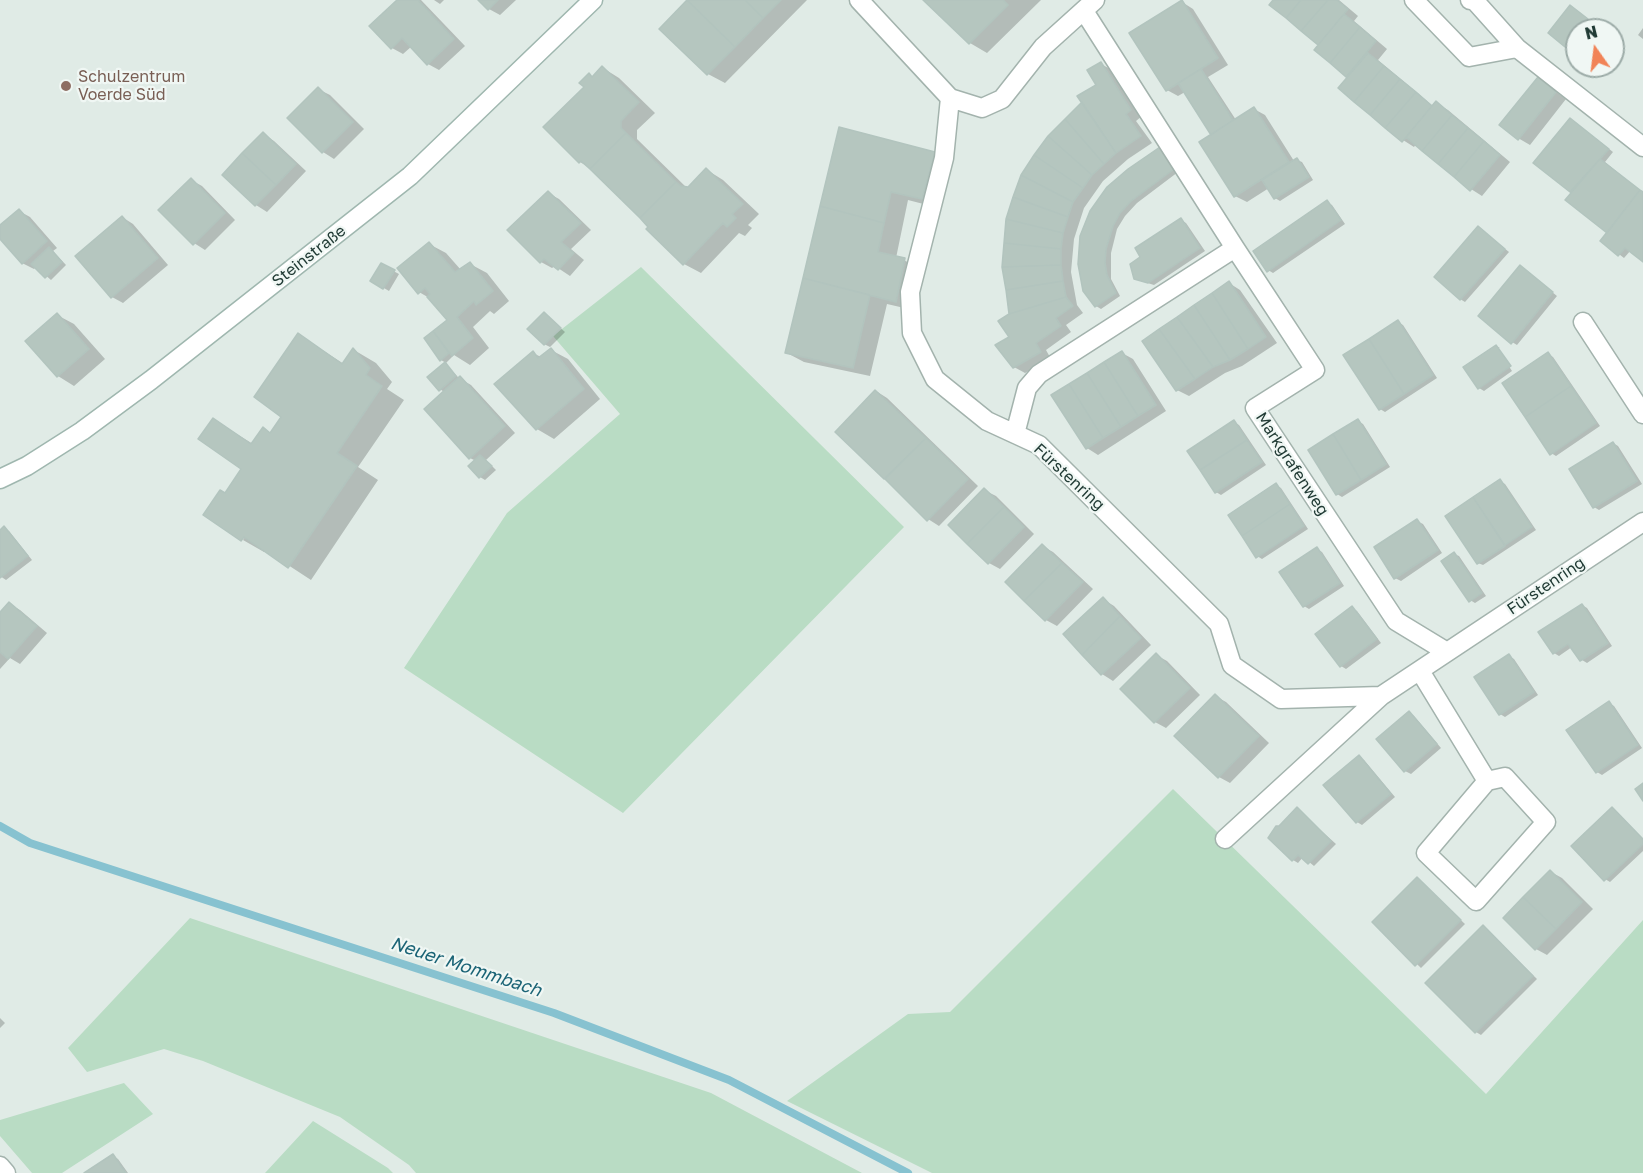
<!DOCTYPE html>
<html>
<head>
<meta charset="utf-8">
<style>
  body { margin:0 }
  #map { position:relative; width:1643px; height:1173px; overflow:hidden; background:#e0ebe6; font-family:"Golos Text",sans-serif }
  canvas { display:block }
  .north { position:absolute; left:1565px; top:18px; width:60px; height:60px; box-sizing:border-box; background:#f0f7f4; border:2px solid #9daca8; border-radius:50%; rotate:346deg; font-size:16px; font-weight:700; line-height:24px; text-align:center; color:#213b35 }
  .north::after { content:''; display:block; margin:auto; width:21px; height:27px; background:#f18357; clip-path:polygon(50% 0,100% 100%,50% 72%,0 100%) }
</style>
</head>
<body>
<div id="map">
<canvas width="1643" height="1173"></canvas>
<div class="north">N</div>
</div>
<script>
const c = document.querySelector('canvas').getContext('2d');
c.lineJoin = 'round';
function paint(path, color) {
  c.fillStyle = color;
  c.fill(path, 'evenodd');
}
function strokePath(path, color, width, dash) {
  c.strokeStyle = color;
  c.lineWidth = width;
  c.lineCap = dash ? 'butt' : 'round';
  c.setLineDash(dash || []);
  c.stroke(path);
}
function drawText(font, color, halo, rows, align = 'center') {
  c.font = font + ' "Golos Text",sans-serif';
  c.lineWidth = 4.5;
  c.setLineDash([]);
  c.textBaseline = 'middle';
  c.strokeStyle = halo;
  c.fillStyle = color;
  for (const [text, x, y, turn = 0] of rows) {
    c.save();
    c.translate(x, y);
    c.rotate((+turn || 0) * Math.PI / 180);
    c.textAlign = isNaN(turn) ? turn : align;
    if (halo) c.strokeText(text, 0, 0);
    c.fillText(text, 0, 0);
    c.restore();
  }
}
paint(new Path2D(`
  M641,267L904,527L623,813L404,668L507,513L620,414L553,336Z
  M1173,789L1486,1094L1643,920V1173H932L787,1101L908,1014L950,1012Z
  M190,918L711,1093L862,1173H416L409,1165L340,1117L203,1061L164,1049L87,1072L68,1048Z
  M124,1083L153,1114L62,1173H32L0,1136V1120Z
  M313,1121L388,1168L393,1173H265Z`), '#b9dcc4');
paint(new Path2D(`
  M400,0H421L465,46L439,70L428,64L412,46L403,54L392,48Z
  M434,0H444L440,4Z
  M480,0H516L500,15L489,9Z
  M689,0H807L725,83L708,74Z
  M925,0H1041L987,53L970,43Z
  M1275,0H1339L1358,16L1354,21L1387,49L1378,60L1433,106L1436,103L1448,110L1510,162L1482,196L1471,189L1416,144L1414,147L1403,140L1349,77L1316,50L1320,45L1271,5Z
  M1182,2L1193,9L1228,65L1208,77L1236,120L1254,109L1265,115L1294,161L1297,160L1302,162L1313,180L1280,201L1275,198L1269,188L1247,202L1235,196L1213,135L1185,92L1178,96L1167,90Z
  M1576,10L1592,23L1586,30H1577V41L1571,49L1566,46Z
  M1643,28V39L1638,35Z
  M1101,64L1112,70L1142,116L1136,121L1152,143L1128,159L1103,181L1084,208L1074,239L1071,272L1077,305L1083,313L1066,325L1071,332L1046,350L1051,359L1025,373L1014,367L1011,314L1098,85Z
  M603,68L619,78L655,113L637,130V139L688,189L707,170L723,180L759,214L748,225L752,228L745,236L739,233L701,273L684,264L651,227L590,168L580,162L586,87L589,75L594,78Z
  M1538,79L1566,99L1530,145L1518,138Z
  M318,89L330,95L364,129L334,159L323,152Z
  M1575,122L1613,152L1605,162L1643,193V260L1631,250L1624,258L1602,241L1609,233L1573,192L1535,162Z
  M840,129L934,153L951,163L939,208L908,200L896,258L904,260L921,270L913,310L887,304L870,376L804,362L787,353Z
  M263,134L274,141L306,171L267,212L256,205L224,174Z
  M1160,149L1178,172L1137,203L1125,216L1117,229L1111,253V279L1120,296L1101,309L1096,306L1084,290L1129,170Z
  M191,180L202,186L235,220L205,250L194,243Z
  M548,193L559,199L591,230L571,249L584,260L570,276L555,266L552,268L541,262Z
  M1327,202L1332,205L1345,224L1273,273L1268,270Z
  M19,211L30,217L57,248L53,251L66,265L51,280L36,267L34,269L22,263L0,237V227Z
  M122,217L133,224L168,265L123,303L112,297Z
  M1181,220L1186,223L1205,251L1154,285L1141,281Z
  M1479,228L1509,252L1465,302L1460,299Z
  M429,244L446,253L461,270L470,264L487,273L509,301L494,314L490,311L473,327L489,348L470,365L454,355L446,363L441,360L426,338L449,320L431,299L419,292Z
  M382,265L399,274L389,291L372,281Z
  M1521,267L1557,296L1517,345L1512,342Z
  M1229,283L1240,290L1277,343L1242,366L1225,373L1189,396L1177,390Z
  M545,314L565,332L550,347L544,344Z
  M57,315L74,324L105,359L74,386L58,376Z
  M1398,322L1403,325L1437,378L1385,412L1380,409Z
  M299,335L344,364L354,350L376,363L392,382L387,389L404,400L358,467L378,480L311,580L265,550L264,552L243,540L249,531L225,495L244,468L214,420L253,444L271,434L283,416Z
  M1496,346L1500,348H1497L1512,371L1484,391L1479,388Z
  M551,350L568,359L600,399L554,439L537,429L533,353L541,357Z
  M1122,353L1133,359L1166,411L1098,455L1087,448Z
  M1548,354L1553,357L1600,426L1556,456L1551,453Z
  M445,364L459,378L471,385L515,433L486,460L496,470L485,480L480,477L476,461L470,458L444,392L440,389Z
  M876,391L887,398L978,486L939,526L928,519L837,432Z
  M1358,421L1363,424L1390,467L1342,497L1337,494Z
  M1234,422L1239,425L1266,465L1221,495L1216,492Z
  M1613,443L1618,446L1642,484L1599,510L1594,507Z
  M1500,481L1505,484L1536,530L1483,565L1478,563L1447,516Z
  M1276,485L1281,488L1308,529L1262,559L1257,556Z
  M984,490L996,496L1034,534L1000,569L989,563Z
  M1417,521L1423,524L1442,553L1401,581L1395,578Z
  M4,528L9,531L32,560L6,580L0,576V531Z
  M1042,546L1053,552L1093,589L1057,626L1046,620L1007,582Z
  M1317,549L1322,552L1344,586L1309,609L1304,606Z
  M1454,554L1459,556L1486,596L1475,603L1470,600Z
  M1103,599L1114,606L1151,645L1113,681L1102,674L1065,634Z
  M9,604L20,610L47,633L20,664L10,658L0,669V614Z
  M1582,605L1587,608L1612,646L1587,663L1582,660L1572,647L1559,656L1554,653Z
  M1352,608L1357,611L1381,643L1346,669L1341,666Z
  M1156,655L1167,661L1200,695L1166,728L1155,722Z
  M1509,656L1514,659L1538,695L1505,717L1500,714Z
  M1215,696L1226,702L1269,743L1230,783L1219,777Z
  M1609,703L1614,706L1642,748L1602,775L1597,772Z
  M1409,713L1414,716L1441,748L1411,774L1405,771Z
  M1359,757L1364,760L1395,797L1362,825L1357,822Z
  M1297,809L1336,844L1314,866L1303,857L1298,863L1293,860L1270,837Z
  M1612,809L1643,839V851L1610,882L1605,879Z
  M1551,872L1562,878L1593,909L1547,955L1536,949Z
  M1417,879L1465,924L1421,968L1374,922Z
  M1484,927L1537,979L1481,1035L1476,1032Z
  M0,1018L5,1023L0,1028Z
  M113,1156L118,1159L128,1173H87Z`), '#0003');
strokePath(new Path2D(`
  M0,826L30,843L554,1013L729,1080L908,1173`), '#87c2d0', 8);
const building = new Path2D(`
  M397,0H418L454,39L427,65L402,38L391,49L369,26Z
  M478,0H498L488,10Z
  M687,0L735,47L707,75L659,29Z
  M687,0H745L763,18L735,47Z
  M745,0H781L763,18Z
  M923,0H1003L1008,5L969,44Z
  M1182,0L1218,58L1166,91L1129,33Z
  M1273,0H1301L1286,18L1269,5Z
  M1301,0H1328L1301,31L1286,18Z
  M1328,0H1337L1348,9L1318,45L1301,31Z
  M1570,5L1588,19L1565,47L1548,33Z
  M1344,14L1360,27L1330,63L1314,50Z
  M1360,27L1376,41L1346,77L1330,63Z
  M1368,53L1384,66L1354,102L1338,88Z
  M1101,62L1131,110L1126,114L1141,136L1116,153L1077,96L1096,85L1087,70Z
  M602,66L639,102L621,121V128L626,133L590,169L581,161L579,163L543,127L584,87L579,83L589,73L592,77Z
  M1384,66L1400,79L1370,115L1354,102Z
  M1201,69L1233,120L1211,135L1178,83Z
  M1538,77L1556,92L1518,140L1499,125Z
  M1400,79L1416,92L1385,128L1370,115Z
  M318,87L353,122L322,153L287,118Z
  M1416,92L1432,106L1402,142L1385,128Z
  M1436,101L1452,115L1422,151L1406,137Z
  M1082,102L1116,153L1104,164L1065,119Z
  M1254,107L1289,162L1234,197L1199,142Z
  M1452,115L1468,128L1438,164L1422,151Z
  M1570,118L1609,149L1570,192L1533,163Z
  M1065,119L1104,164L1092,175L1048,136Z
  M839,127L935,152L922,199L891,192L884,223L820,206Z
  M1468,128L1484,141L1454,177L1438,164Z
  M263,132L296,164L276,185L242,153Z
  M626,133L676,182L640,218L590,169Z
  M1048,136L1092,175L1083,188L1034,155Z
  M1484,141L1500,155L1470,191L1454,177Z
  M1160,147L1174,169L1131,201L1120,213L1113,226L1106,249L1105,263L1107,275L1116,293L1095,307L1083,291L1078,264L1080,236L1090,211L1107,187L1128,169Z
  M242,153L276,185L255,206L222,175Z
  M1034,155L1083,188L1073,202L1021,175Z
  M1297,158L1309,177L1274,199L1262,180Z
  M1600,159L1640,190L1607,233L1565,200Z
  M706,168L743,204L732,214L736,218L727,227L723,223L683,265L646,229L648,227L640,218L676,182L681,186L688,187Z
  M1021,175L1073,202L1068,217L1013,197Z
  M191,178L225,213L193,245L158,210Z
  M1640,190L1643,192V262L1625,248L1618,256L1600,241Z
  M548,191L581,223L561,242L574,253L558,270L544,259L540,263L507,230Z
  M1013,197L1068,217L1063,233L1006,219Z
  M1327,200L1341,220L1267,272L1253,251Z
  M820,206L884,223L878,252L905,258L896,302L803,278Z
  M19,209L47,241L22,264L0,239V225Z
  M122,216L158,258L111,298L75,256Z
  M1181,218L1200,248L1148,283L1134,279L1130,264L1140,257L1135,248Z
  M1006,219L1063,233L1061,249L1004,243Z
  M1478,226L1505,249L1460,300L1434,277Z
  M429,242L455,272L470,262L493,291L476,305L474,301L457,317L473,338L452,356L433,331L447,320L427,297L430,294L425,288L418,294L397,268Z
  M1004,243L1061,249V265L1002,267Z
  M49,247L62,262L45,278L31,264Z
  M381,263L395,270L383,289L370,281Z
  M1061,265L1063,281L1006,290L1002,267Z
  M1520,265L1553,292L1511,344L1478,316Z
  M803,278L870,295L853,368L785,353Z
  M1063,281L1066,297L1009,314L1006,290Z
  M1229,281L1266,337L1248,349L1212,293Z
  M1212,293L1248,349L1230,360L1194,305Z
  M1066,297L1073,306L1056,318L1061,326L1036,343L1041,352L1013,368L995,345L1009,337L998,321L1009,314Z
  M1194,305L1230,360L1213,367L1177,317Z
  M544,312L561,328L544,345L527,329Z
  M57,313L89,349L57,377L25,341Z
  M1177,317L1213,367L1195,379L1159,329Z
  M1398,320L1433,375L1404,394L1369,339Z
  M1159,329L1195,379L1176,391L1142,341Z
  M433,331L449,353L440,361L424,338Z
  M298,333L342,364L353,348L370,368L366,375L382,386L337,453L357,466L288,568L244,537L241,541L203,515L220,490L225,493L241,469L198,439L213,418L251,444L263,427L270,433L281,417L254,397Z
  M1369,339L1404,394L1379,410L1343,355Z
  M1496,345L1511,366L1478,389L1463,367Z
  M551,348L584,389L536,430L494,384L533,351L538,358Z
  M1122,351L1156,405L1138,416L1104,362Z
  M1548,352L1571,386L1525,417L1502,383Z
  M445,362L456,376L439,391L427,377Z
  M1104,362L1138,416L1121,427L1087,373Z
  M1087,373L1121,427L1103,438L1069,384Z
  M460,376L505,426L469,459L424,409Z
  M1069,384L1103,438L1086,449L1051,395Z
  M1571,386L1596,423L1550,455L1525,417Z
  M875,390L926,438L884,479L835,432Z
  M1358,419L1386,464L1361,480L1333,434Z
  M1234,420L1247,440L1200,470L1187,451Z
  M1333,434L1361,480L1336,495L1308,450Z
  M926,438L968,479L927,521L885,479Z
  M1247,440L1262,462L1215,493L1200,470Z
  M1613,442L1637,481L1593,508L1569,469Z
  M480,455L492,466L479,478L468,466Z
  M1500,479L1532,527L1505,545L1473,497Z
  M1276,483L1290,504L1242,536L1228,515Z
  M984,488L1004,507L967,544L948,525Z
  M1473,497L1505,546L1477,564L1445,516Z
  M1290,504L1304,526L1256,558L1242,536Z
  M1004,507L1024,527L988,564L967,544Z
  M1417,519L1438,550L1394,579L1374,547Z
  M4,526L28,556L0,578V530Z
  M1042,544L1062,563L1024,601L1005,582Z
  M1317,547L1340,583L1303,607L1279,572Z
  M1454,552L1482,593L1469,602L1441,561Z
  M1062,563L1083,582L1045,621L1024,601Z
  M1103,597L1120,616L1082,655L1063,634Z
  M9,602L37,626L8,659L0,652V612Z
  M1582,604L1608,643L1580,661L1568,644L1553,654L1538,632Z
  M1352,606L1377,639L1340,667L1315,634Z
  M1120,616L1141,638L1101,675L1082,655Z
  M1156,653L1190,688L1154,723L1120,689Z
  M1509,654L1534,692L1499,715L1474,677Z
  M1215,694L1259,736L1218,778L1174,736Z
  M1609,701L1638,745L1596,773L1566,730Z
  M1409,711L1437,744L1404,772L1376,739Z
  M1359,755L1391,794L1356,823L1323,785Z
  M1643,783V801L1635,789Z
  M1297,807L1331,841L1308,864L1298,855L1292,861L1268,838L1276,826H1279Z
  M1612,807L1643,839V844L1604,881L1571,846Z
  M1550,870L1582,902L1556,929L1523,897Z
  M1417,877L1461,920L1415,966L1372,922Z
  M1523,897L1556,929L1535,950L1503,918Z
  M1483,925L1533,976L1475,1033L1425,983Z
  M113,1154L126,1173H84Z`);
paint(building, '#b5c6bf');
strokePath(building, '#b2c4be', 1.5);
const street = new Path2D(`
  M859,0L950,98L944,158L910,292L912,333L935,379L987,421L1039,445L1219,624L1232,665L1281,699L1381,696L1225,839
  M1414,0L1469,57L1517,48
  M1470,0H1474L1517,48L1643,147
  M1084,11L1235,248L1315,370L1255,408L1396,621L1447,652
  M950,98L982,108L1002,99L1043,47L1095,0
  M1583,322L1643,414
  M1015,434L1027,388L1039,374L1235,248
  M1420,671L1487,781L1505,777L1546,822L1476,901L1426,853L1487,781
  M1381,696L1643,522
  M0,1166L6,1173`);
const secondary = new Path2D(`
  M0,479L27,466L82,431L151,380L410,176L593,0`);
strokePath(street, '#a3b3ad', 21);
strokePath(secondary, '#9fb7af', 21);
strokePath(street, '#fff', 18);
strokePath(secondary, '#fff', 18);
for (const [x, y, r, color] of [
  [66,86,6,"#8d6e63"]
]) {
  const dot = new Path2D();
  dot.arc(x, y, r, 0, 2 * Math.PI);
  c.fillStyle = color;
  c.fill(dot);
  strokePath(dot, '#f0f7f4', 2);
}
drawText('16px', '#785e54', '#f0f7f4', [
  ["Schulzentrum",78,77],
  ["Voerde Süd",78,95]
], 'left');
drawText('16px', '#213b35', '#f0f7f4', [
  ["Steinstraße",309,256,-38],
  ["Markgrafenweg",1292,464,57],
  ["Fürstenring",1069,477,43],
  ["Fürstenring",1546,586,-34]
]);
drawText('italic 18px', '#1b6476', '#f0f7f4', [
  ["Neuer Mommbach",466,967,18]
]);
</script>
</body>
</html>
